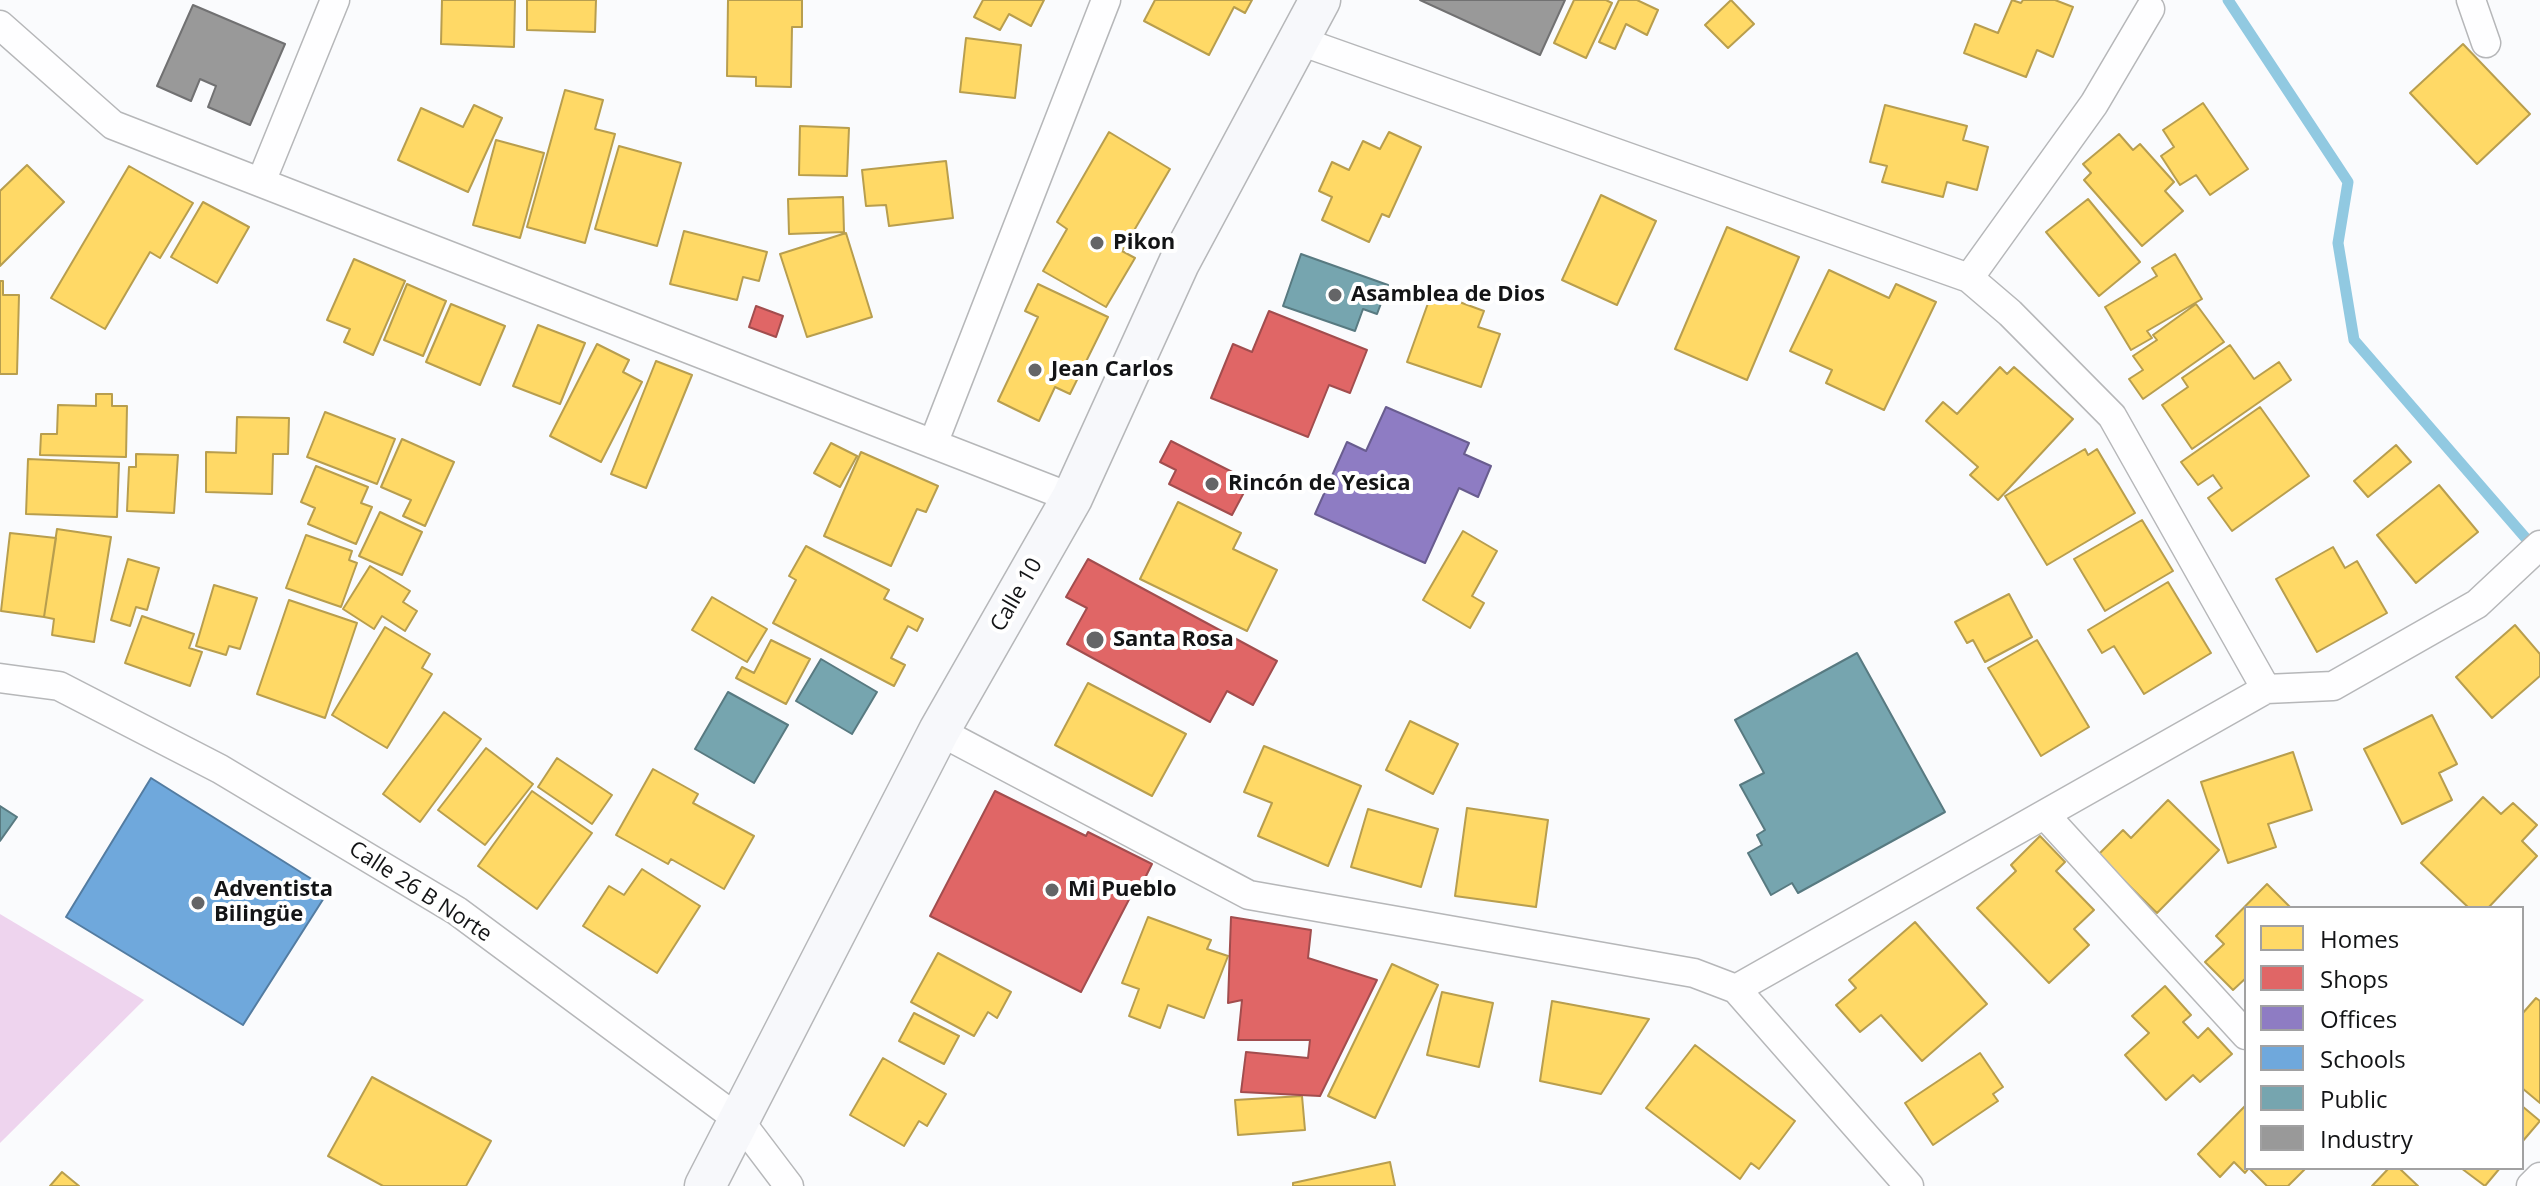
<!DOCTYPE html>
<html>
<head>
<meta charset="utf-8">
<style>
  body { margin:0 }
  #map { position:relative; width:2540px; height:1186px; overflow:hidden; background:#fafbfd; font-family:"Open Sans",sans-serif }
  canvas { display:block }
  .legend { position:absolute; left:2244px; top:906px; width:280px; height:264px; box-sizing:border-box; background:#fff; border:2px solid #a1a1a2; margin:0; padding:10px 14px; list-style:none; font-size:24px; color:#131416 }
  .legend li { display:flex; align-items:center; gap:16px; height:40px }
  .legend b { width:40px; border:2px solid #a1a1a2 }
</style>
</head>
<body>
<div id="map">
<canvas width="2540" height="1186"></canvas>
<ul class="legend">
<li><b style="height:22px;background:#ffd966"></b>Homes</li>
<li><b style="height:22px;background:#e06666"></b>Shops</li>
<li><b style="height:22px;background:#8e7cc3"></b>Offices</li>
<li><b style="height:22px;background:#6fa8dc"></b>Schools</li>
<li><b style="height:22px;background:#76a5af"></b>Public</li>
<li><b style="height:22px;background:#999"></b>Industry</li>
</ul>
</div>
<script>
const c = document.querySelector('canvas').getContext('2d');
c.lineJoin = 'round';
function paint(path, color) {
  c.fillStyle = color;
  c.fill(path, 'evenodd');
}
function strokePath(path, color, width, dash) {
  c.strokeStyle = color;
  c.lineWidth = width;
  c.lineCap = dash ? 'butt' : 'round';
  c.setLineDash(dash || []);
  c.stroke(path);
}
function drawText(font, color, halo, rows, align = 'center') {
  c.font = font + ' "Open Sans",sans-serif';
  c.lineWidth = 8;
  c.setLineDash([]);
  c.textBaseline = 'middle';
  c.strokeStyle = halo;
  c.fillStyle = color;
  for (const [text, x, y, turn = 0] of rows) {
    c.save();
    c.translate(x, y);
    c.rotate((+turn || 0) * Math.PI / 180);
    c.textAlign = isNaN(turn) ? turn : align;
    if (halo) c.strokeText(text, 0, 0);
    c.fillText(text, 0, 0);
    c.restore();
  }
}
paint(new Path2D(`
  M0,914L144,1000L0,1143Z`), '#eed4ee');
const homes = new Path2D(`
  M442,0H515L514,47L441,44Z
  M527,0H596L595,32L527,30Z
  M728,0H802V27H792L791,87L756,86V77L727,76Z
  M983,0H1044L1031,26L1009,14L1000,30L974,17Z
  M1155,0H1252L1245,13L1234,7L1209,55L1144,21Z
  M1574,0H1606L1612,3L1586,58L1554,43Z
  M1619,0H1637L1658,10L1647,35L1626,24L1615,49L1599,42Z
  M1731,0L1754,24L1728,48L1705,25Z
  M2012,0L2021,3L2023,0H2055L2073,7L2053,57L2037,50L2026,77L1964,53L1975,24L1998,33Z
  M966,38L1021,45L1015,98L960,92Z
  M2463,44L2530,114L2477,164L2410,93Z
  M565,90L603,100L595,129L615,134L585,243L527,227Z
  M2203,103L2248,169L2210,195L2196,175L2180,185L2161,156L2174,147L2163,130Z
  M474,105L502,118L468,192L398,160L421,108L463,127Z
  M1885,105L1967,126L1963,140L1988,147L1977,190L1947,182L1943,197L1882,182L1887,166L1870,162Z
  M800,126L849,128L847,176L799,175Z
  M1109,132L1170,169L1122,251L1135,258L1106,307L1043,271L1067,229L1057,222Z
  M1389,132L1421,147L1389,217L1382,214L1369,242L1322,220L1332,197L1319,191L1332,162L1349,170L1363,141L1380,149Z
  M2119,134L2133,150L2140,144L2174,182L2165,191L2183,211L2142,246L2084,180L2091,173L2083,164Z
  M496,140L544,153L520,238L473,225Z
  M619,146L681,163L657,246L595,229Z
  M946,161L953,218L889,226L886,205L866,206L862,170Z
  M27,165L64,202L0,266V191Z
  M129,166L193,203L160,258L150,252L105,329L51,298Z
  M1601,195L1656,221L1617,305L1562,280Z
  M843,197L844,232L789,234L788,199Z
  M2088,199L2140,262L2099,296L2046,232Z
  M203,202L249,227L217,283L171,257Z
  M1727,227L1799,257L1747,380L1675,349Z
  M684,231L767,252L759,281L743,277L737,300L670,284Z
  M846,233L872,317L807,337L780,254Z
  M2175,254L2202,299L2147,331L2152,338L2131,350L2105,307L2157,276L2152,268Z
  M354,259L405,281L373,355L344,342L350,329L327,320Z
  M1829,270L1889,298L1896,284L1936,302L1884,410L1826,383L1832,370L1790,351Z
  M0,281H3V295H19L17,374H0Z
  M407,284L446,301L423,356L384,340Z
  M1038,284L1108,317L1070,394L1055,387L1039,421L998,401L1038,317L1025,311Z
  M1432,292L1484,311L1478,327L1500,334L1481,387L1407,362Z
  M451,304L505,326L480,385L426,362Z
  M2196,304L2224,342L2143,399L2129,379L2143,370L2133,356L2157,340L2153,335Z
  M538,325L585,343L560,404L513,386Z
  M597,344L629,360L623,372L642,382L601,462L550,436Z
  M2230,345L2254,379L2279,362L2291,380L2192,449L2162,405L2188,387L2182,378Z
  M656,361L692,375L646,488L611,474Z
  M2000,367L2007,374L2014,367L2073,419L1998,500L1970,475L1978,467L1926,421L1943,402L1957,414Z
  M96,394H112V406H127L126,457L40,455L41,434H57L58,405L96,406Z
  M2260,407L2309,476L2232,531L2208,498L2222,488L2213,475L2198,485L2181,462Z
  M325,412L395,439L377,484L307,457Z
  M237,417L289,418L288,454H273L272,494L206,492V452L236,453Z
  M402,439L454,462L425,526L403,516L411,500L381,487Z
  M831,443L857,456L840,487L814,473Z
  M2396,445L2411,462L2368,497L2354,481Z
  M2085,449L2088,455L2097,449L2135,513L2047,565L2005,496Z
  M861,452L938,486L926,512L917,509L891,566L824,536Z
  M136,454L178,455L174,513L127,511L129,467H136Z
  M28,459L119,463L117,517L26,514Z
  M316,466L368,487L361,503L372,507L356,544L308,524L315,508L301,502Z
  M2439,485L2478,532L2416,583L2377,535Z
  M1178,502L1241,533L1233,549L1277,570L1247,631L1140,579Z
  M380,512L422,532L402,575L359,556Z
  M2142,520L2173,571L2105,611L2074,559Z
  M57,529L111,537L94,642L52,635L54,619L44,617Z
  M1463,531L1497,551L1472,596L1484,603L1470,628L1423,600Z
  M10,533L56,538L44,617L1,611Z
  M306,535L352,551L349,560L357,563L341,607L286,588Z
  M806,546L889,590L884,599L923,619L917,631L908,626L891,658L905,665L894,686L773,623L796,580L789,576Z
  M2333,547L2345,568L2357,561L2387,613L2317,652L2276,579Z
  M128,559L159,568L147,610L136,607L130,626L111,620Z
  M370,566L410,591L403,602L417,611L405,631L382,616L374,629L343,609Z
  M2168,582L2211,653L2144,694L2114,646L2102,653L2088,630Z
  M214,585L257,598L240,649L229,646L226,655L196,646Z
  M2009,594L2032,637L1985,662L1973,640L1967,643L1955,622Z
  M712,597L767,629L747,662L692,630Z
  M289,600L357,623L325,718L257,694Z
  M142,616L194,634L189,648L202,652L190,686L125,663Z
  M2515,625L2540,654V676L2492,718L2456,677Z
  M385,627L430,654L422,668L432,674L387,748L332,715Z
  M771,640L810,659L786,704L736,678L742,667L754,673Z
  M2037,640L2089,727L2041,756L1988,668Z
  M1088,683L1186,734L1152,796L1055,745Z
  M444,712L481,739L420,822L383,794Z
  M2432,715L2457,764L2439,773L2452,800L2402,824L2364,749Z
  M1410,721L1458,744L1433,794L1386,770Z
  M1264,746L1361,786L1328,866L1258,836L1272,803L1244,792Z
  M486,748L533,784L485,845L438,810Z
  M2293,752L2312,810L2268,824L2276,847L2228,863L2201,782Z
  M557,758L612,795L592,824L538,787Z
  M653,769L698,794L693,803L754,836L724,889L671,859L668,864L616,835Z
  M532,791L592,833L537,909L478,866Z
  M2483,797L2501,814L2513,803L2537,825L2522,841L2537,856L2488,908H2469L2421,863Z
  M2168,800L2219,850L2157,913L2098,855L2123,830L2131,838Z
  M1467,808L1548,820L1536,907L1455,896Z
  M1368,809L1438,829L1421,887L1351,867Z
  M2040,836L2065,862L2056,871L2094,910L2074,929L2089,945L2049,983L1977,908L2016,871L2011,865Z
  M642,869L700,906L657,973L583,926L609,886L624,895Z
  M2267,884L2291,908H2246V978L2233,990L2205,962L2224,944L2216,936Z
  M1148,917L1211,940L1207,949L1228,956L1204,1018L1168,1005L1160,1028L1129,1016L1139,989L1122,983Z
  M1915,922L1987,1004L1922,1061L1881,1015L1860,1032L1836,1005L1856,988L1849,980Z
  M938,953L1011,992L997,1018L988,1012L974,1036L911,1002Z
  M1392,964L1438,985L1375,1118L1328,1096Z
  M2165,986L2191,1015L2183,1022L2198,1038L2208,1028L2232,1054L2200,1082L2193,1075L2166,1100L2125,1055L2149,1033L2132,1016Z
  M1442,992L1493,1003L1479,1067L1427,1055Z
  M2536,998L2540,1001V1103L2522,1088V1014Z
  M1552,1001L1649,1019L1601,1094L1540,1081Z
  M914,1013L959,1036L944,1064L899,1041Z
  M1695,1045L1795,1121L1759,1169L1751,1163L1740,1179L1646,1108Z
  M1980,1053L2003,1087L1993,1094L1998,1101L1933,1145L1905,1103Z
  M883,1058L946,1094L927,1126L919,1121L904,1146L850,1115Z
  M372,1077L491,1141L466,1186H383L328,1156Z
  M1302,1096L1305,1130L1238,1135L1235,1100Z
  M2246,1105V1168H2306L2288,1186H2267L2249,1168L2245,1173L2234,1162L2220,1177L2198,1154Z
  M2522,1106L2540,1121L2522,1142Z
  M1390,1162L1395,1186H1293V1183Z
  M2389,1168H2399L2418,1186H2372Z
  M2461,1168H2500L2485,1186Z
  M62,1172L79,1186H50Z`);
paint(homes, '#ffd966');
strokePath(homes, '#b89e4e', 2);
const shops = new Path2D(`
  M756,306L783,316L776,337L749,327Z
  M1269,311L1367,350L1350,393L1329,385L1308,437L1211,398L1233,344L1252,352Z
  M1171,441L1250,481L1232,515L1169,484L1176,470L1160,462Z
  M1088,559L1277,661L1253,705L1227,691L1210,722L1067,644L1087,608L1066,597Z
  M995,791L1086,836L1088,832L1152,864L1140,888L1136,886L1081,992L930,916Z
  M1231,917L1311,930L1308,958L1377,980L1320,1096L1241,1092L1246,1052L1308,1058L1310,1040H1238L1242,1000L1228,1003Z`);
paint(shops, '#e06666');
strokePath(shops, '#a24d4e', 2);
const offices = new Path2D(`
  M1386,407L1469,443L1464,454L1491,466L1478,497L1459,488L1425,563L1315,514L1347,442L1366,451Z`);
paint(offices, '#8e7cc3');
strokePath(offices, '#695d8f', 2);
const schools = new Path2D(`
  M151,778L329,890L243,1025L66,917Z`);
paint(schools, '#6fa8dc');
strokePath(schools, '#537ca1', 2);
const public = new Path2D(`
  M1301,254L1388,285L1377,314L1363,309L1355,331L1283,306Z
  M1857,653L1945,812L1798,893L1792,883L1771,895L1748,853L1762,845L1757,835L1765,830L1740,785L1764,773L1735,720Z
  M821,659L877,692L852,734L796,701Z
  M728,692L788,725L754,783L695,749Z
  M0,806L17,817L0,841Z`);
paint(public, '#76a5af');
strokePath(public, '#587a81', 2);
const industry = new Path2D(`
  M1420,0H1565L1540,55Z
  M193,5L285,44L250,125L208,107L216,86L200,79L191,101L157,86Z`);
paint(industry, '#999');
strokePath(industry, '#717172', 2);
strokePath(new Path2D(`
  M2228,0L2348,182L2338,243L2354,340L2536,550`), '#91c9e1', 11);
const minor = new Path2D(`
  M2471,0L2486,43
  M0,25L113,125L1072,498
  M1300,41L1969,278L2010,313L2112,416L2266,689L2333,686L2477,604L2540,545
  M261,182L335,0
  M1969,278L2094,104L2150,9
  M933,444L1106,0
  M0,678L59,686L220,769L457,911L739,1120L789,1186
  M939,731L1249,895L1694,973L1736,989L1909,1186
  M2045,815L2246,1035
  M1736,989L2266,689
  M2531,1186L2540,1177`);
const secondary = new Path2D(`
  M705,1186L939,731L1072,498L1179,263L1320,0`);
strokePath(minor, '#b6b7b9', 31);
strokePath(secondary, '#b6b7b9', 43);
strokePath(minor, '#fefeff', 28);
strokePath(secondary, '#f7f8fb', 40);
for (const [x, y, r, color] of [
  [1097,243,8,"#646567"],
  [1335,295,8,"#646567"],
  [1035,370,8,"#646567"],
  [1212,484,8,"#646567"],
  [1095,640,10,"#646567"],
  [1052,890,8,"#646567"],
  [198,903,8,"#646567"]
]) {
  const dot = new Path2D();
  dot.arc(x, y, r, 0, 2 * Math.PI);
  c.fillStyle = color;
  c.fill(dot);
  strokePath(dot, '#fff', 3);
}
drawText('bold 22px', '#131416', '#fff', [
  ["Pikon",1113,243],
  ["Asamblea de Dios",1351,295],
  ["Jean Carlos",1051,370],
  ["Rincón de Yesica",1228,484],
  ["Santa Rosa",1113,640],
  ["Adventista",214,890],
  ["Bilingüe",214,915],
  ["Mi Pueblo",1068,890]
], 'left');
drawText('22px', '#131416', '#fff', [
  ["Calle 10",1017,595,-60],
  ["Calle 26 B Norte",420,892,33]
]);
</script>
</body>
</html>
